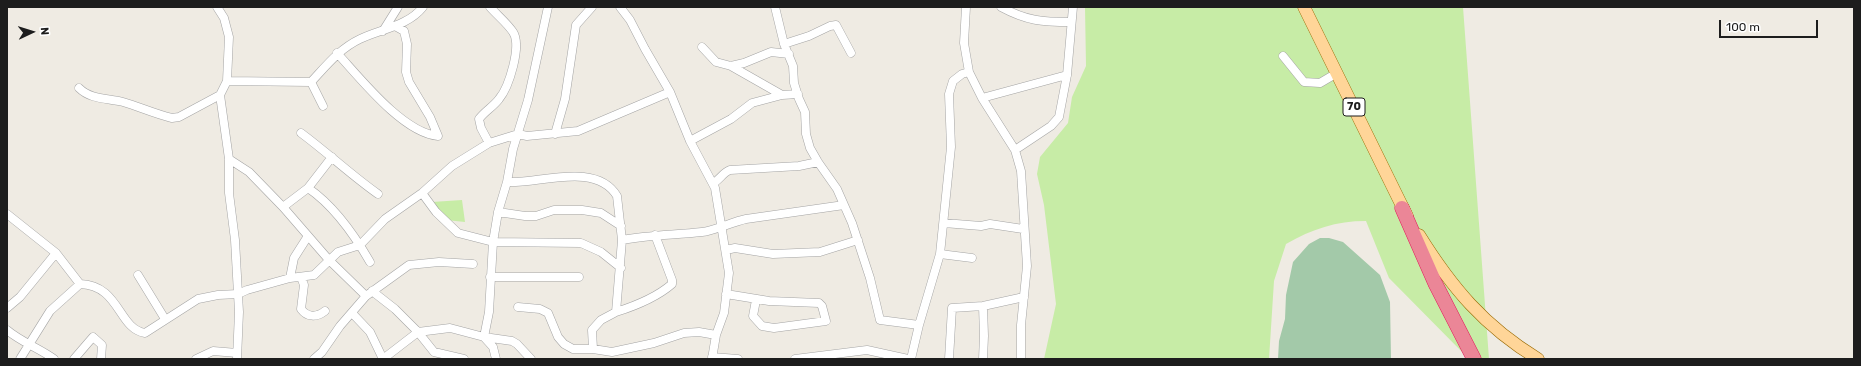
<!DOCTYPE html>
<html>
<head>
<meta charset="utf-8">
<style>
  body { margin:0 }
  #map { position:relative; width:1861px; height:366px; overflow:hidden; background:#efebe3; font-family:Rubik,sans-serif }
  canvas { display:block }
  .frame { position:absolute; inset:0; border:8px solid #1d1d1d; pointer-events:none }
  .north { position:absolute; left:12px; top:12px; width:40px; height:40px; -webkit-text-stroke:3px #fff; paint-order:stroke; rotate:86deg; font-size:11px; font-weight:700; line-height:16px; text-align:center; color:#1d1d1d }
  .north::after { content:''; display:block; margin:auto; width:14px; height:18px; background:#1d1d1d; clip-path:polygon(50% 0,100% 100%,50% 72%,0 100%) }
  .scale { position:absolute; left:1719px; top:20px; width:99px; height:18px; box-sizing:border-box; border:2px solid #1d1d1d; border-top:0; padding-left:5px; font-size:12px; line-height:14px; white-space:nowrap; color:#1d1d1d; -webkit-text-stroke:3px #fff; paint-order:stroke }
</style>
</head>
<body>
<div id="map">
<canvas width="1861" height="366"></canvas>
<div class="frame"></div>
<div class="north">N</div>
<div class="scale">100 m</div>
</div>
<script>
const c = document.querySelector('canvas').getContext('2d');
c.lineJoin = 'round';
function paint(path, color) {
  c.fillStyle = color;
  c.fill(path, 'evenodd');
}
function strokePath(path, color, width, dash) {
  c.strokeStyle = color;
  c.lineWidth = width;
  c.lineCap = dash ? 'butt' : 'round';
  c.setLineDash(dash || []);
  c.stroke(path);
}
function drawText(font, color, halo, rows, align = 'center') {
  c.font = font + ' Rubik,sans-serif';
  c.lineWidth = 4;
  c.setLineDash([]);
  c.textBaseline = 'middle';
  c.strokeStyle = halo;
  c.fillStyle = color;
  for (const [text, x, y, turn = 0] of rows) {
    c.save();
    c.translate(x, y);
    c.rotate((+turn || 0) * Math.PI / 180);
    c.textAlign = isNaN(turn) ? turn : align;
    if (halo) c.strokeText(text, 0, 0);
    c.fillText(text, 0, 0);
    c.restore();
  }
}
paint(new Path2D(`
  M1085,7H1463L1489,359H1469L1389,278L1366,221C1336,221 1312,229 1286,244L1274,281L1269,359H1044L1056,304L1044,205L1037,174L1040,157L1068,123L1072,97L1086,66Z
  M462,200L465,222L446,220L432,202Z`), '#c7eca6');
paint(new Path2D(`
  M1320,238H1329L1343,242L1380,275L1390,302L1391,359H1278L1279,341L1285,319L1286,295L1293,262L1309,244Z`), '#a3c9a9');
const street = new Path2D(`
  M217,7L224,18L229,37L227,81L220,95L229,159V193L235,240L239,312L237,359
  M620,7L630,20L645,49L670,92L690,141L715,188L729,273L724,313L716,335L712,359
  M775,7L784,44L793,66L794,83L799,99L805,112L806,134L810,148L818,162L837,189L852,223L870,278L880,320L919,325
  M966,7L964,43L969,72L982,98L1015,150L1021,171L1027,266L1021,325V359
  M1001,7C1027,21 1042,22 1071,22
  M383,31L398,7
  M784,44L809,36L830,26L836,25L851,53
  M702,47L716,62L731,66L744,63L771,52L789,54
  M337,53C360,78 403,133 438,136L430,117L409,82L406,72L407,44L404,31L395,26
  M1283,56L1304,82L1320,83L1337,73
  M731,66L782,95L798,94
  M227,81L311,82C326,66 339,49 360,39C381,29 408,26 423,7
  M311,82L323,106
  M79,88C91,100 108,98 123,102C140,107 155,114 172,118L179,117L220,95
  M982,98L1067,75
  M301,133C328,153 351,175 378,194
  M555,134L565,99L576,25L592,7
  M690,141L731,119L752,103L782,95
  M489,143L481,128L479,119C485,111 493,107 499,99C509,87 522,46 513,32C507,23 497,15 490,7
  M1015,150L1051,126L1059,117L1067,75L1073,7
  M229,159L249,172L283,207L329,260L366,296
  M507,182C539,184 596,161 617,196L622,240L616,312L601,320L592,330L593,349
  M713,183C720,180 722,173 730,170L799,166L818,162
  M308,188C333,205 355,236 370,262
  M422,193L436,212L458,233L493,242L581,243L601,252L621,268
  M283,207L308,188L332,157
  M498,212L525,216H536L554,210H582L601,213L621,226
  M7,214L56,253L80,284
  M944,223L981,226L990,224L1023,229
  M622,240C649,235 675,235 702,232C713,231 732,222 746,219L844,205
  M726,250L735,248L773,254L820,252L858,240
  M940,254L972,258
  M138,275L165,319
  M301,277L304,285L301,309C307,317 316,318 325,311
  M490,277H579
  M290,278L294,258L308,236
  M372,291L395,309L418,332L434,352L464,359
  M726,294L769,301L819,303L822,306L826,321L774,328L762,326L753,316L756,300
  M518,307L540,309L548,313L558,337L564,344L573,349H593L612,352L654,343L684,333L699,332L716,335
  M7,308L20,297L56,253
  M616,312C635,306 657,297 672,284V280L655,235
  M352,313L370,332L383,359
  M7,330C21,342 39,348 54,359
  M712,357L738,359
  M20,359L50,311L80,284C120,285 118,329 145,333L198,299L218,295L238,294L247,290L290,278L314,275L338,252L360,245L385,219L422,193L452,166L489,143L518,134L527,136L578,131L670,92
  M74,359L93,337L102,345L101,359
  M196,359L213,351L237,353
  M314,359L322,352L340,326L366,296L409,265L439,262L473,264
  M383,359L418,332L450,328L484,337L512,341L517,344L531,359
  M496,359L493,347L484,337L489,312L493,242L498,212L507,182L513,149L528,100L548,7
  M795,359L867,350L908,359
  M911,359L919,325L940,254L951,147L949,94L953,81L962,74L969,72
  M949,359L952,308L983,306L1024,297
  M983,359L984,336L983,306`);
const primary = new Path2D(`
  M1304,7L1407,216
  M1419,235C1452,288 1484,326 1538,359`);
const highway = new Path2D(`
  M1402,208L1435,283L1474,359`);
strokePath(street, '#a4a4a4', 9);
strokePath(primary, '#976800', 13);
strokePath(highway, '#e21b5b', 15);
strokePath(street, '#fff', 8);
strokePath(primary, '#ffd598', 12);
strokePath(highway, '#eb8697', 14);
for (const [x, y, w] of [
  [1354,107,22]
]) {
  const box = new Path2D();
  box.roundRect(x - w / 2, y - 9, w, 18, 3);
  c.fillStyle = '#fff';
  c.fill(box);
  strokePath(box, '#1d1d1d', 1);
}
drawText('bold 11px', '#1d1d1d', null, [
  ["70",1354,107]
]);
</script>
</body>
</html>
